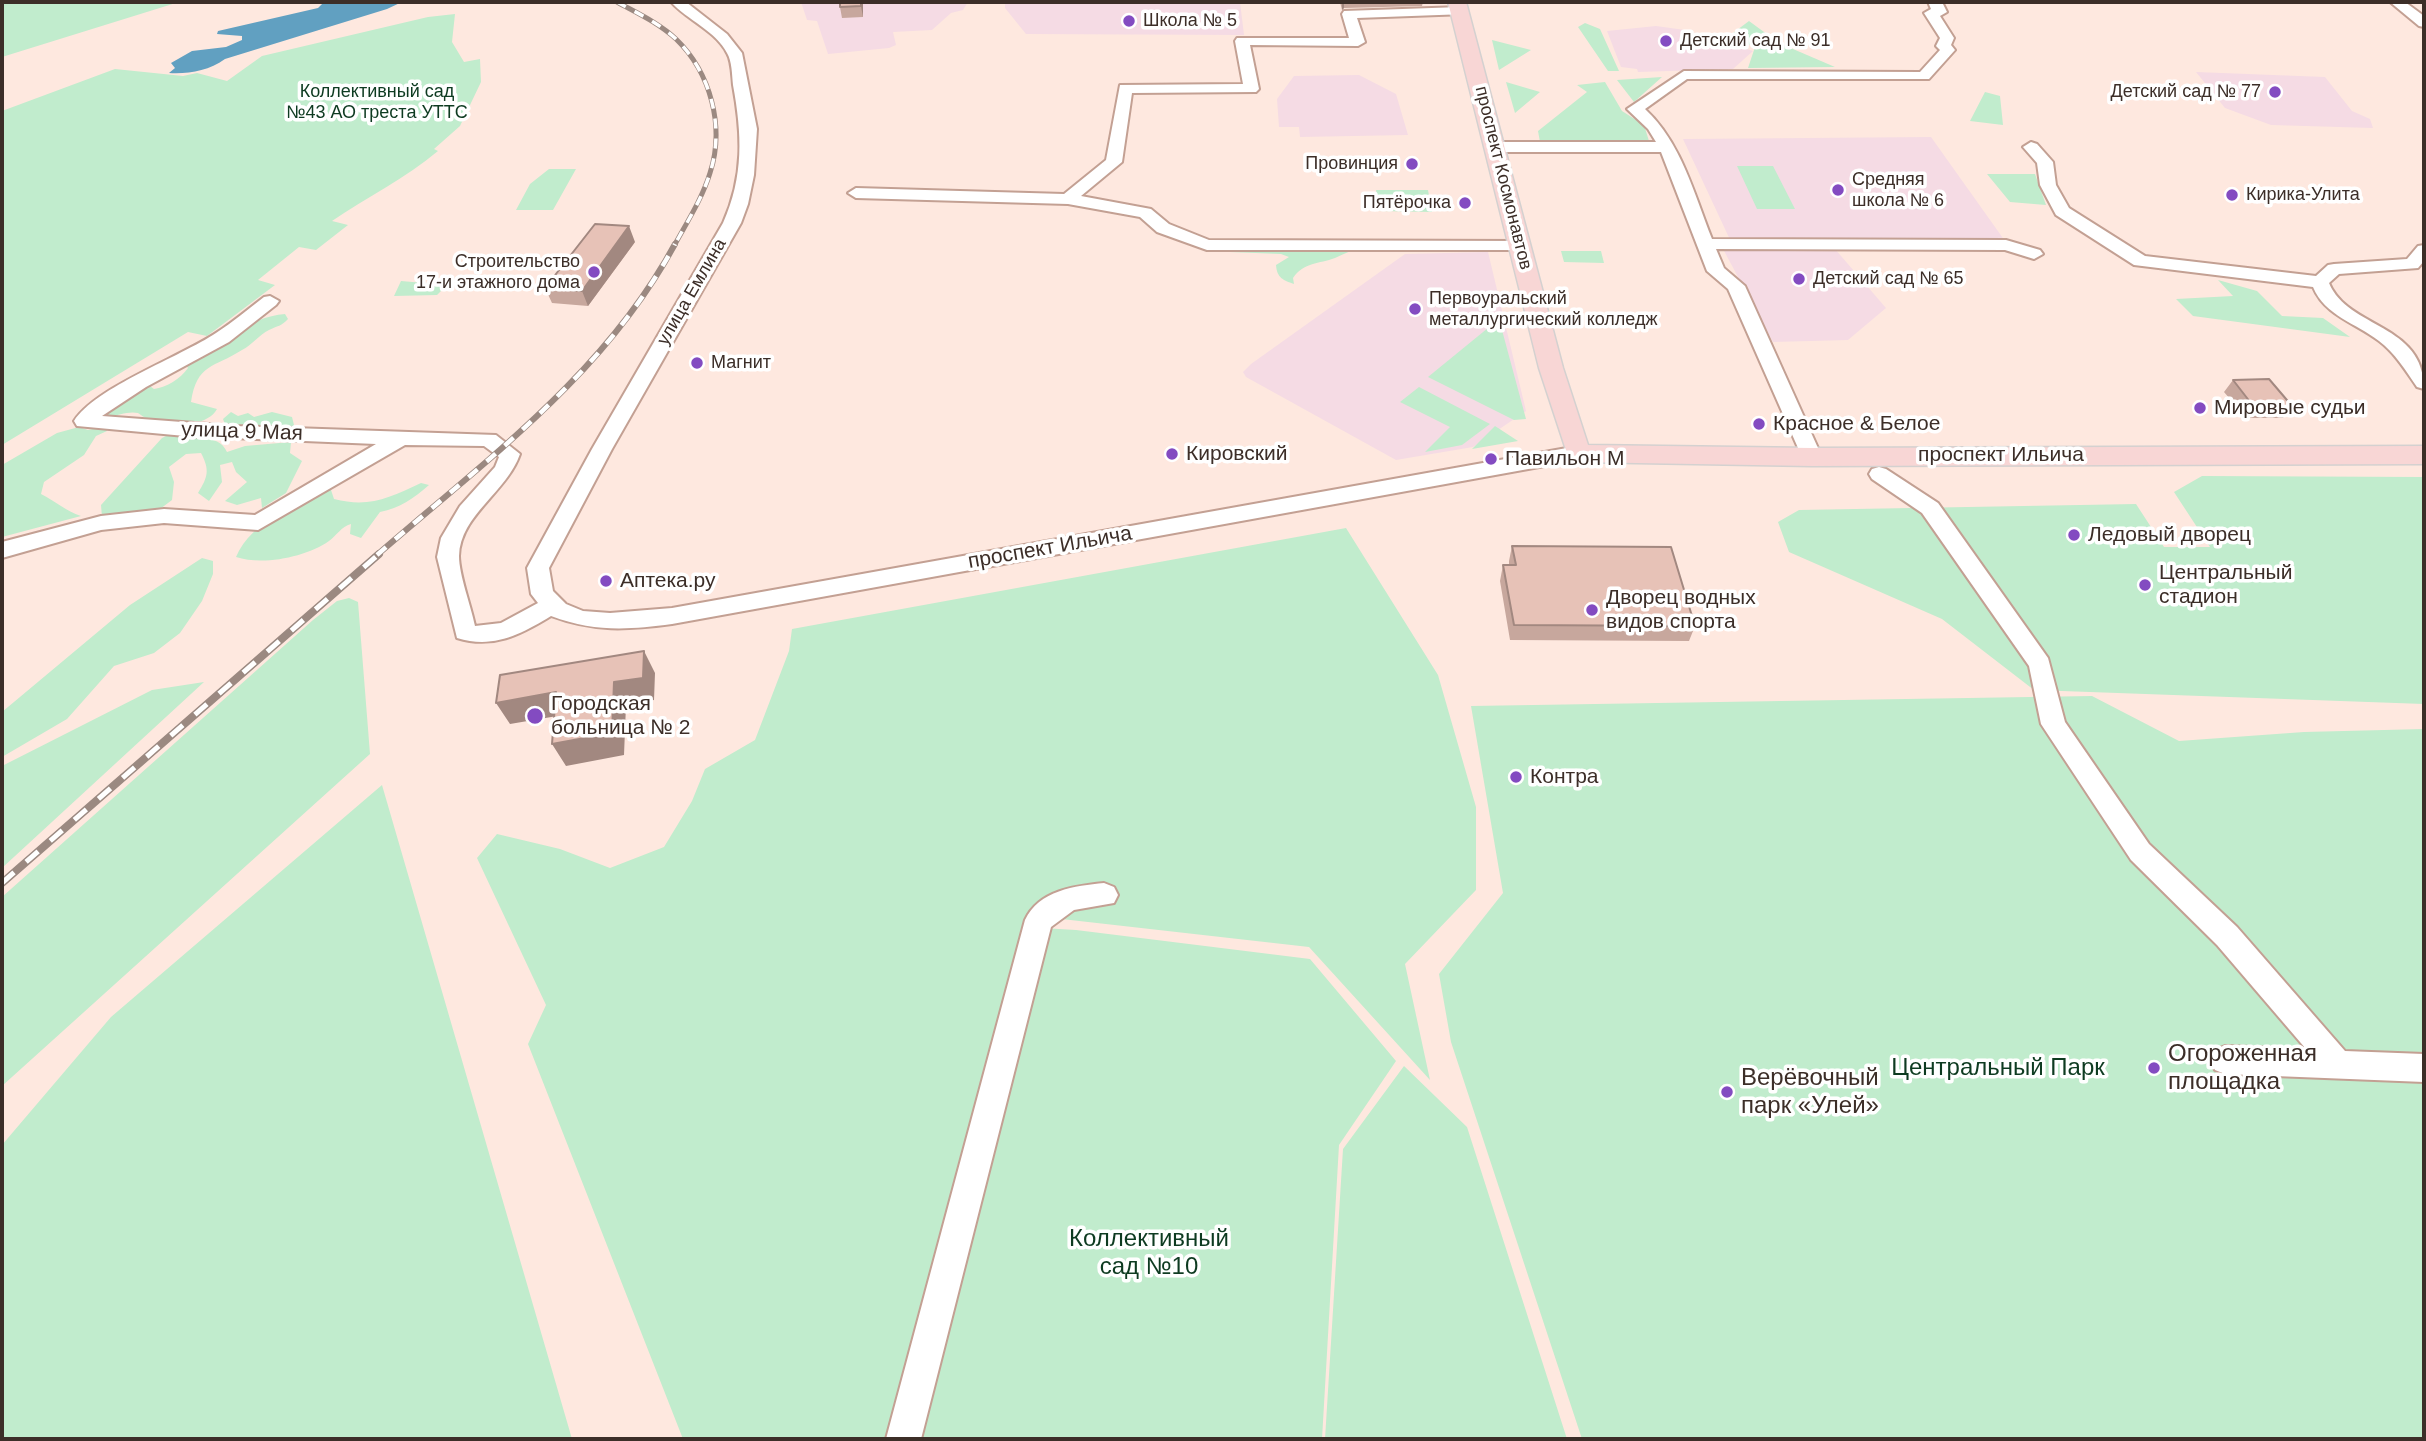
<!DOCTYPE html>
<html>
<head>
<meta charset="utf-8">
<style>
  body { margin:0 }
  #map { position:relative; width:2426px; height:1441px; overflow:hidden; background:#fee8df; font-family:Helvetica,sans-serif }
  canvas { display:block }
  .frame { position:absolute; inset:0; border:4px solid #3c2e28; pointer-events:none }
</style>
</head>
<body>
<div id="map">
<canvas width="2426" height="1441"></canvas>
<div class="frame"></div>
</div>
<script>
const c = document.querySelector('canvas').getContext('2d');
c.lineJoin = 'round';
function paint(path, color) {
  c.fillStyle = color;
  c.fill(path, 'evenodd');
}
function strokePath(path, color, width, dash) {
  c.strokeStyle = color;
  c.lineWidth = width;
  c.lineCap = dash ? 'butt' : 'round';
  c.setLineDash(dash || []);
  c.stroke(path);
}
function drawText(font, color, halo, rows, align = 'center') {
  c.font = font + ' Helvetica,sans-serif';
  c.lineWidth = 7;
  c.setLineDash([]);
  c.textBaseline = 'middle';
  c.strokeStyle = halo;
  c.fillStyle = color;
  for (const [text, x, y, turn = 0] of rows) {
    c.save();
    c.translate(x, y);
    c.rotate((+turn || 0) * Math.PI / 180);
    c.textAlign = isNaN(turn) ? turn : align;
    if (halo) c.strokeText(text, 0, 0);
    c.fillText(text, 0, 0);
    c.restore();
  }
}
paint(new Path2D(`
  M801,2H968L963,10L951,13L932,30L893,32L896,45L889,48L828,54L817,21L807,20Z
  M1005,2H1240L1244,35L1026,34L1005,8Z
  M1656,26L1685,30L1753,51L1733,69L1638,72L1637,69L1621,67L1607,31Z
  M2196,72L2325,77L2352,111L2370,119L2373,128L2271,125L2225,108Z
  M1359,75L1396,94L1408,135L1300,137L1299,127H1279L1277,99L1294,76Z
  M1931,137L2005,241L1732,244L1683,139Z
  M1723,249H1835L1886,308L1848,340L1773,342Z
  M1488,252L1526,411L1473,447L1396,460L1246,377L1243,372L1251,364L1405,254Z`), '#f5dbe4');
paint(new Path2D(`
  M2,2H179L2,57Z
  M455,14L452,42L464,62L480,59L481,82L460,126L434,149L438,151C406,178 367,197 332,221L348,225L316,250L299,247L258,280L275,285L207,336L188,332L2,445V111L115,69L183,76L197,73L227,81L262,56L428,17Z
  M1749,21L1779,43L1835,67L1748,68L1755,47L1729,36Z
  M1585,23L1600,29L1619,71H1608L1578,27Z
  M1492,40L1531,50L1499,70Z
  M1662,77L1634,102L1617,80Z
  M1506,82L1540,92L1515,113Z
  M1605,82L1622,111L1644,125L1649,141L1540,142L1538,131L1587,92L1577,85Z
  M1985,92L2000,96L2003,125L1970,121Z
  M1737,166H1773L1795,209H1757Z
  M549,169H576L553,210H516L530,184Z
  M1987,174H2035L2046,205L2010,202Z
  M1376,190H1428L1432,212L1379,211Z
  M1350,249L1351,251C1345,253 1340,256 1335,258C1319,264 1304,262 1293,278L1294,284C1283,280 1277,278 1276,265L1289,257L1281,254L1230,252L1226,250Z
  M1561,251H1601L1604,263L1564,262Z
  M2218,280L2257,291L2282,316L2323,318L2350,337L2193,316L2176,299L2233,296Z
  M401,281L447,285L437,295L394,296Z
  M285,314L288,319C282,326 277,326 269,330C259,335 252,345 242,350C214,368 197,363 191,402L217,409C206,429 166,426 148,419C147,419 139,414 138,413C129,411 118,415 109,417L106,410L147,384L154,389C167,387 180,379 188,368L184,362C214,345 249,317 285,314Z
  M1499,319L1526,419L1514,420L1428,377Z
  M1419,387L1490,424L1462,445L1425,452L1450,427L1400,402Z
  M231,412L238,416L248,413L254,417L272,412L292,417L294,425L288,431L226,427L223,419Z
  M106,426L107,431L96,436L84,455L44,482L41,494C55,501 66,511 81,516L2,537V465L57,433L79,427L88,430Z
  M1495,426L1518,441L1472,449Z
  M172,433C190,443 218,431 227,452L245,446L291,442L290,453L302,461L286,493L262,508L261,498L237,505L225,501L247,482L236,472L232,462L220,465L222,482L209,501L198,493C208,477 210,470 201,453L186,454L169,467L174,482L172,500L160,509L102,517L101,505L162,438Z
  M2202,476L2424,477V704L2034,690L1942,619L1789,552L1778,522L1799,510L2136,504L2164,547H2210L2174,492Z
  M421,483L429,485C414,498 400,508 380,512L361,538L350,534L351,524C341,527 337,535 329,541C306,557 263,566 236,557C252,520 297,505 330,487L334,499C369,508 389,498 421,483Z
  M1346,528L1438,675L1476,807V890L1405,964L1430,1080L1309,947L1035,916L894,1439H683L528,1044L546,1005L477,858L497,834L560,849L610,868L664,847L692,801L705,769L755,740L789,651L792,629Z
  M202,558L213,561V574L202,601L180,633L154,653L114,666L67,719L2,757V712L130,605Z
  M349,598L358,602L370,754L2,1086V897L313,620L337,601Z
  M204,682L2,868V766L152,690Z
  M2092,696L2179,741L2304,732L2424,729V1439H1582L1451,1042L1439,974L1503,893L1471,706Z
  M382,785L572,1439H2V1145L111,1017Z
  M1042,928L1076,930L1310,959L1396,1061L1339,1145L1322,1439H913Z
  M1404,1066L1467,1127L1567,1439H1325L1343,1149Z`), '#c1eccd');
paint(new Path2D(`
  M324,2H402L387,9L225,59C208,71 189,74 169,73L175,68L171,63L192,51L226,47L242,40V36L217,34L218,31L318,8Z`), '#61a0c1');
const minor = new Path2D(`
  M671,2H686L727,34L742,53L757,129L754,175L748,204L741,223L612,449L549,568L553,591L566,604L583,611L610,613L672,608L1578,446L1585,448L1588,453L1585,458L1578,460L672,624C627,630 594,632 551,616C520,635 493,649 457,638L437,557L441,538L460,506L495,467L499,457L484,446L405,445L258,530L164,523L101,530L2,558V542L101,516L164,509L255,515L376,444L185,436L77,426L74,421C96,387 180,357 216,333C233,322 248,309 264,297L270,296L279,301L276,305L229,342L146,387L102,416L235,426L496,435L520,454C507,492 460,515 459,556C459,575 471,606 475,626L501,623L538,603L531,594L527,568L592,449L723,223C744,176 742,134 733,85C732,75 732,61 727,53C716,31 687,20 671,2Z
  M1928,2H1942L1947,12L1940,16L1954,38L1951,45L1955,50L1929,79H1687L1645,109C1681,142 1694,194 1712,239L2006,240L2040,250L2043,254L2034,259L2005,250L1716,249L1724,268L1745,286L1822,457L1819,462H1805L1802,457L1728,289L1707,271L1661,152H1495L1487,147L1495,142H1656L1648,129L1627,109L1684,71L1920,72L1940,50L1936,46L1940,38L1924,13L1931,9Z
  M2390,2H2405L2424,16V27L2419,26Z
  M1461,7L1466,8V14L1357,18L1365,42L1358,46L1250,45L1259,89L1256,92L1132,93L1122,162L1081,196L1151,209L1169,224L1209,240L1520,241L1526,242L1529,246L1526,250H1207L1157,232L1140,217L1068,204L856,198L848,193L856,188L1064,194L1106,160L1120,85L1243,84L1235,41L1237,38H1349L1342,14L1344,11Z
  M2031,142L2037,144L2053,162L2056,185L2069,208L2145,256L2316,276L2328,265L2334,264L2407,259L2418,246L2424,245V261L2418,268L2339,274L2329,283C2348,329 2424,323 2424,389L2417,387C2406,371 2395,353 2379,341C2356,323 2325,316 2313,287L2134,265L2056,215L2040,185L2037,163L2023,147Z
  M1879,467L1886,469L1938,503L2048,658L2065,722L2149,844L2237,927L2345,1051L2424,1054V1082L2225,1074L2215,1070L2210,1060L2215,1050L2225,1046L2306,1049L2217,945L2131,860L2041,724L2029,666L1922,513L1872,479L1869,474L1872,469Z
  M1104,883L1114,887L1118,895L1114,903L1074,910L1051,927L921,1439H886L1025,920C1039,890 1075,886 1104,883Z`);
const major = new Path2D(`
  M1448,2H1466L1563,368L1588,445L1812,448L2424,446V464L1812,466L1578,462L1569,459L1539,368Z`);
strokePath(minor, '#c3a093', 4);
strokePath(major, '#d4d1d0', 3);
paint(minor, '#fff');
paint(major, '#f8d6d5');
const railFar2 = new Path2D(`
  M617,2C637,13 659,23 676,39C711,73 725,127 710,173C702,199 687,222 674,246`);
const railFar1 = new Path2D(`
  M377,555C486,460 605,374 675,244`);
const rail = new Path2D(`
  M2,883L379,554`);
strokePath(railFar2, '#9b8981', 5);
strokePath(railFar1, '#9b8981', 6);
strokePath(rail, '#9b8981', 8);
strokePath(railFar2, '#fff', 3.5, [10]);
strokePath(railFar1, '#fff', 4.5, [12]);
strokePath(rail, '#fff', 5, [16]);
paint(new Path2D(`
  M863,2V17L842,18L840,7Z
  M1340,2H1423L1422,6L1344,8L1342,10Z
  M635,242L588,306L552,303L545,288Z
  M2233,380L2292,406L2283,418H2246L2224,392Z
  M1512,546L1695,626L1689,641L1510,640L1500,581L1503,565H1509V561Z`), '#c7a79d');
paint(new Path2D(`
  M861,2H863V17L861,6Z
  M1342,2H1344V8L1342,10Z
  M629,226L635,242L588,306L582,291Z
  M644,651L655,673L654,700L626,705L624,755L566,766L552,744Z
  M556,692L569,714L510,724L496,703Z`), '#a28880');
const building = new Path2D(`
  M840,2H861V6L840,7Z
  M595,224L629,226L582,291L545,288Z
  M2269,379L2292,406L2254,407L2233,380Z
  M1512,546L1671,547L1695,626L1514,625L1503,565H1516Z
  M644,651L643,678L614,682L612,733L552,744L556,692L496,703L500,675Z`);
paint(building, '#e7c2b7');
strokePath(building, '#a28880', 2);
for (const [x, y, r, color] of [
  [1129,21,7,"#834bc1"],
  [1666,41,7,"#834bc1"],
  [2275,92,7,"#834bc1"],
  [1412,164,7,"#834bc1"],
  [1838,190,7,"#834bc1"],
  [2232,195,7,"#834bc1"],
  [1465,203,7,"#834bc1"],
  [594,272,7,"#834bc1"],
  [1799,279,7,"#834bc1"],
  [1415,309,7,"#834bc1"],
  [697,363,7,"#834bc1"],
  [2200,408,7,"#834bc1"],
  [1759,424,7,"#834bc1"],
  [1172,454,7,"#834bc1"],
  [1491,459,7,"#834bc1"],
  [2074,535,7,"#834bc1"],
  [606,581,7,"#834bc1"],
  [2145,585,7,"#834bc1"],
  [1592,610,7,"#834bc1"],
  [535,716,9,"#834bc1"],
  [1516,777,7,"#834bc1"],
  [2154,1068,7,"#834bc1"],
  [1727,1092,7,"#834bc1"]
]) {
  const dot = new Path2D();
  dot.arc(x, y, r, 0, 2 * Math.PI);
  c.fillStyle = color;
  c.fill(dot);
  strokePath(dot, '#fff', 2.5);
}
drawText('18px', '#3c2e28', '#fff', [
  ["Школа № 5",1143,21],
  ["Детский сад № 91",1680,41],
  ["Детский сад № 77",2261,92,"right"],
  ["Провинция",1398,164,"right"],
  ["Средняя",1852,180],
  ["школа № 6",1852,201],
  ["Кирика-Улита",2246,195],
  ["Пятёрочка",1451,203,"right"],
  ["Строительство",580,262,"right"],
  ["17-и этажного дома",580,283,"right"],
  ["Детский сад № 65",1813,279],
  ["Первоуральский",1429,299],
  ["металлургический колледж",1429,320],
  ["Магнит",711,363]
], 'left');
drawText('18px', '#0e3b21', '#fff', [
  ["Коллективный сад",377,92],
  ["№43 АО треста УТТС",377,113]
]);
drawText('18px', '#3c2e28', '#fff', [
  ["проспект Космонавтов",1503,178,76],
  ["улица Емлина",692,292,-60]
]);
drawText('21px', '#3c2e28', '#fff', [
  ["Мировые судьи",2214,408],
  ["Красное & Белое",1773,424],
  ["Кировский",1186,454],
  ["Павильон М",1505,459],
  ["Ледовый дворец",2088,535],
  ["Центральный",2159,573],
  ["стадион",2159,597],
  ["Аптека.ру",620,581],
  ["Дворец водных",1606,598],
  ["видов спорта",1606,622],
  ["Городская",551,704],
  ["больница № 2",551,728],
  ["Контра",1530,777]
], 'left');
drawText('21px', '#3c2e28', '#fff', [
  ["улица 9 Мая",242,432,2],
  ["проспект Ильича",2001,455],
  ["проспект Ильича",1050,548,-10]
]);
drawText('24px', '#3c2e28', '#fff', [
  ["Огороженная",2168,1054],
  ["площадка",2168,1082],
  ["Верёвочный",1741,1078],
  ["парк «Улей»",1741,1106]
], 'left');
drawText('24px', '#0e3b21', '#fff', [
  ["Центральный Парк",1998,1068],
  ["Коллективный",1149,1239],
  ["сад №10",1149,1267]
]);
</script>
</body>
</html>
